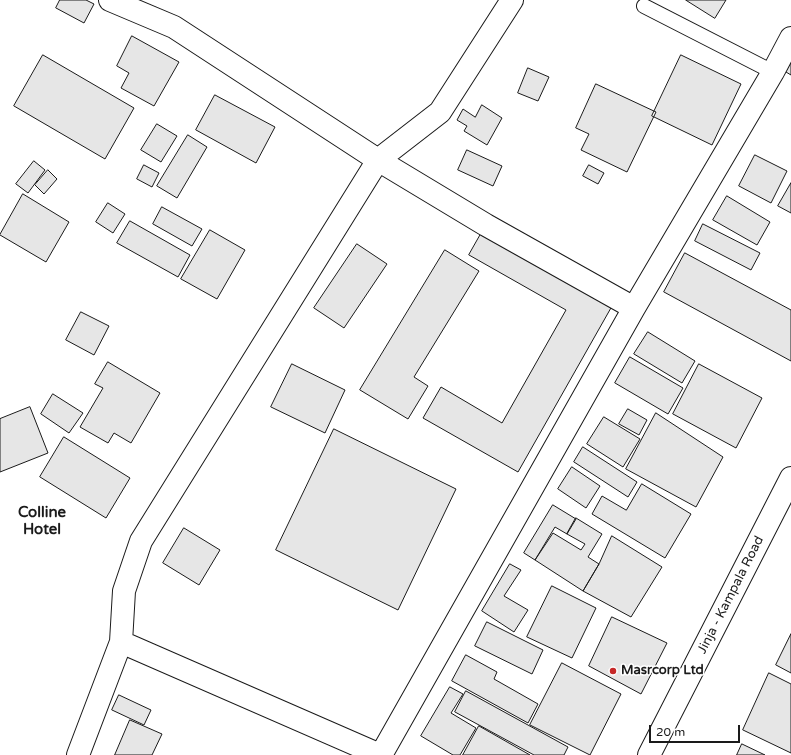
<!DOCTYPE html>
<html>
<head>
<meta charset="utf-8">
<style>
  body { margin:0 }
  #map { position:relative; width:791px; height:755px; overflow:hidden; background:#fff; font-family:"Varela Round",sans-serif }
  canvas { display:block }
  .scale { position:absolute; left:649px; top:725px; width:91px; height:18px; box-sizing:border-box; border:2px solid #1a1a1a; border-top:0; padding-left:5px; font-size:12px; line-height:14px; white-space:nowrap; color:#1a1a1a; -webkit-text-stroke:3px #fff; paint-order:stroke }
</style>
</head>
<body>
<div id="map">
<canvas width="791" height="755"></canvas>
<div class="scale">20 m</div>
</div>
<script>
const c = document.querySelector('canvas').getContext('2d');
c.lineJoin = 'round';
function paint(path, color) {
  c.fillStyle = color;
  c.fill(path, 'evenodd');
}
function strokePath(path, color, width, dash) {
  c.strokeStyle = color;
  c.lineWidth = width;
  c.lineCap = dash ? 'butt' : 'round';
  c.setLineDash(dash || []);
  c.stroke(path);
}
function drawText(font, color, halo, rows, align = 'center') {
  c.font = font + ' "Varela Round",sans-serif';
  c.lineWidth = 3;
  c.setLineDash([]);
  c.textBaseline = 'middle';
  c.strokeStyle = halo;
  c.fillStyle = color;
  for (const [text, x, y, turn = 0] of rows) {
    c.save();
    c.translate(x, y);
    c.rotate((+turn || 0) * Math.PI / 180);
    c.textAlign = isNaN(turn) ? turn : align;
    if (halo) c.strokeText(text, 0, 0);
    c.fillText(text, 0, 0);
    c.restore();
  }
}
const building = new Path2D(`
  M60,0H86L94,4L84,23L56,8Z
  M686,0H726L715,18Z
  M132,36L179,62L154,106L121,88L129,73L117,66Z
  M43,55L134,108L105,159L14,106Z
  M681,55L741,84L712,145L652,116Z
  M791,62V75L786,72Z
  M528,68L549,77L538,101L518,93Z
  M596,84L656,112L627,172L581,150L589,134L576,128Z
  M215,95L275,127L256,163L196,130Z
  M482,105L502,118L487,145L464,131L467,126L457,120L463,109L475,117Z
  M157,124L177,136L161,162L141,150Z
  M188,135L207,147L177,198L157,186Z
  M467,150L502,166L493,186L458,170Z
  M755,155L787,171L771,203L739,186Z
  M34,161L45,170L28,193L16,184Z
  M144,165L159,173L152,187L137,179Z
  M589,165L604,173L598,184L583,176Z
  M48,170L57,179L44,194L35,185Z
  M791,183V213L778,206Z
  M23,194L69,222L46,262L0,235Z
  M727,196L770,222L757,245L713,220Z
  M108,203L125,214L113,233L96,222Z
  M162,207L202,229L192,246L153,224Z
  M130,221L190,255L178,277L117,243Z
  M703,224L760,253L751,270L695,241Z
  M486,225L616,299L518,472L423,418L441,387L502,423L566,310L469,255Z
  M210,230L245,250L217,299L181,279Z
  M357,244L387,264L344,328L314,308Z
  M445,250L479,271L414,377L428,386L408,419L360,390Z
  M685,253L791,310V361L664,292Z
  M81,312L109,326L94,355L66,340Z
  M648,332L695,361L682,383L634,354Z
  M630,357L683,388L668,414L615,383Z
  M108,362L160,393L131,443L114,433L108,443L80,427L103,388L95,384Z
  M292,364L345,390L325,433L271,407Z
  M699,364L762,398L736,448L673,414Z
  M53,394L83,413L69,433L41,414Z
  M30,407L48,453L0,472V419Z
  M628,409L647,420L639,435L619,424Z
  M656,413L723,457L696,507L626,469Z
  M604,417L640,439L623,467L587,444Z
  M334,429L456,489L398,610L276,550Z
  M64,437L130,478L106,518L40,477Z
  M583,447L637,482L628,497L574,462Z
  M572,467L600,486L586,508L558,489Z
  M642,484L691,514L665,558L592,514L602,496L626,510Z
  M553,505L576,519L567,534L555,527L535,560L524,553Z
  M576,518L602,534L588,557L599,564L583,591L535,560L553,533L581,550L585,544L567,534Z
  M184,528L220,550L199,585L163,563Z
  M612,536L662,567L631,617L583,591L599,564Z
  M510,564L521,570L504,596L528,610L514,632L482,611Z
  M552,586L596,608L572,658L527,637Z
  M612,617L667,643L641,694L589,666Z
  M487,622L543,650L532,674L475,646Z
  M791,634V673L776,665Z
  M466,655L497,672L494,679L538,704L528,723L452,681Z
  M562,663L621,694L590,755L530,725Z
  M769,673L791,684V753L743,730Z
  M450,687L463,694L451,713L476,728L460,755H453L421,736Z
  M466,691L568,747L564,755H534L455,712Z
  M119,695L151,710L144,725L112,710Z
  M130,720L162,734L152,755H115Z
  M479,726L530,755H463Z
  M742,744L765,755H737Z`);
paint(building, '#e6e6e6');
strokePath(building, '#1a1a1a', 1);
const service = new Path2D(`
  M644,6L773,72`);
const minor = new Path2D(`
  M110,0L174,27L378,160L486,225L634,308
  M121,642L380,755
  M78,755L121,642L124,591L141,541L378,160L440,112L512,0
  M381,755L634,308L773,72L791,38`);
const trunk = new Path2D(`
  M649,755L791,478`);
strokePath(service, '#1a1a1a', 16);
strokePath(minor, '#1a1a1a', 24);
strokePath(trunk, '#1a1a1a', 24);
strokePath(service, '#fff', 14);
strokePath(minor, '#fff', 22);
strokePath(trunk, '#fff', 22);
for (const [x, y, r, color] of [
  [613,671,4,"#c62828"]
]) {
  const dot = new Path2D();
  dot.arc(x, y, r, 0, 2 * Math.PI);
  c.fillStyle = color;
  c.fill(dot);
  strokePath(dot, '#fff', 1.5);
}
drawText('13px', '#1a1a1a', '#fff', [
  ["Jinja - Kampala Road",731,595,-63]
]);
drawText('bold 13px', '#1a1a1a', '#fff', [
  ["Masrcorp Ltd",621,671]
], 'left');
drawText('bold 15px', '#1a1a1a', '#fff', [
  ["Colline",42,513],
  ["Hotel",42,530]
]);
</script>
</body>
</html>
